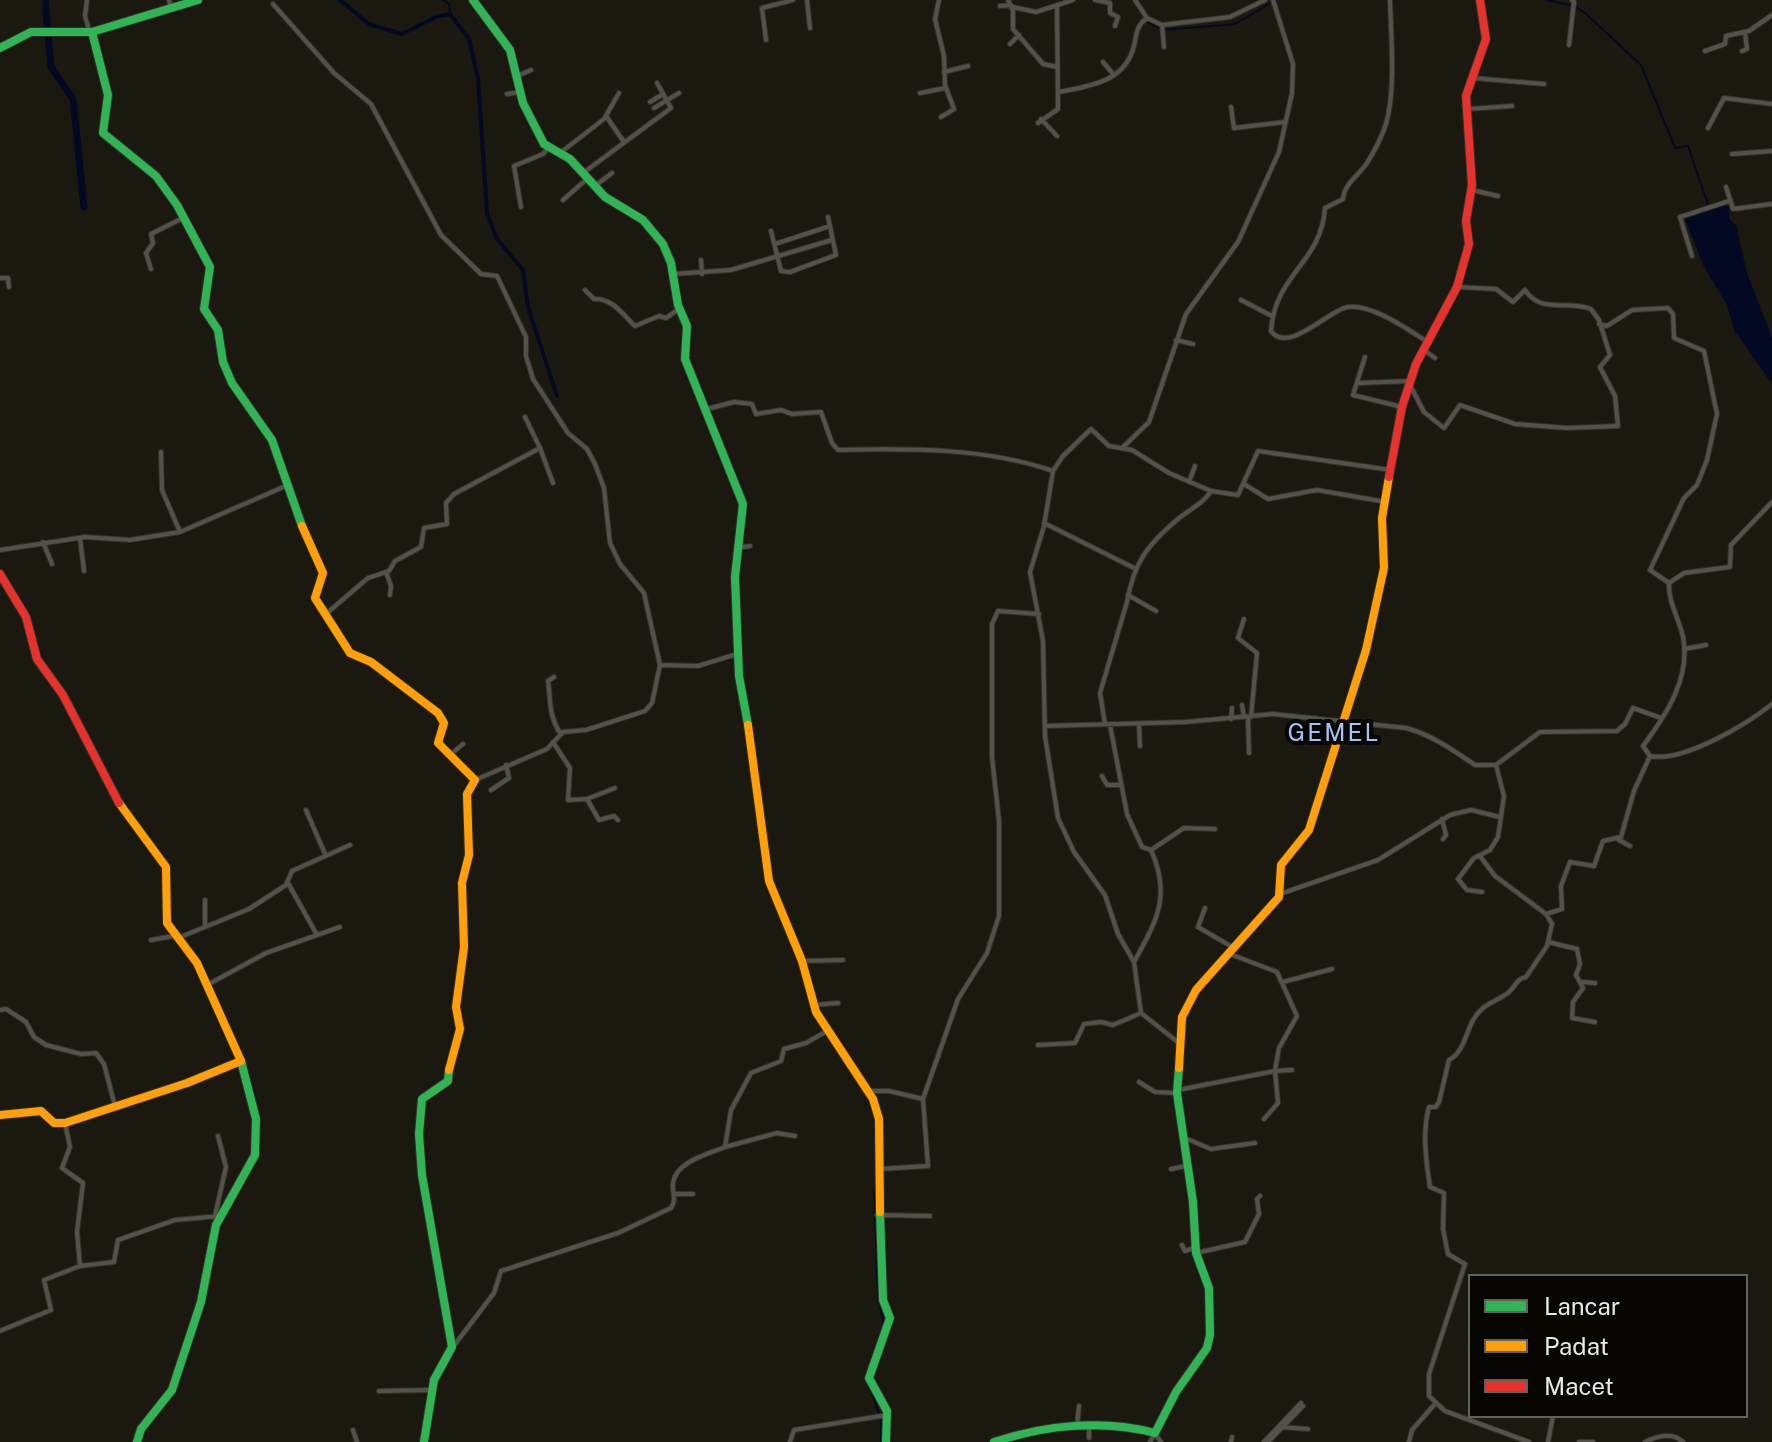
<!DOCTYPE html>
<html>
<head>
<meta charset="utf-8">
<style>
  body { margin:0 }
  #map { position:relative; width:1772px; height:1442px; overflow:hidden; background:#1b1810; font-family:"Public Sans",sans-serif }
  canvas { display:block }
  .legend { position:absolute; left:1468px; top:1274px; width:280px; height:144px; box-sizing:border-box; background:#080602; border:2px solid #63605a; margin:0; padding:10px 14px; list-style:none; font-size:24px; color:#ece8de }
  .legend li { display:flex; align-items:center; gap:16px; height:40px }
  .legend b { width:40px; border:2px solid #63605a }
</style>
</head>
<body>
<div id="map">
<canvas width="1772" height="1442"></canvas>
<ul class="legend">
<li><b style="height:10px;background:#30b455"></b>Lancar</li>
<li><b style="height:10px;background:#ff9f0a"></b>Padat</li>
<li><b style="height:10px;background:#e5322d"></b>Macet</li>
</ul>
</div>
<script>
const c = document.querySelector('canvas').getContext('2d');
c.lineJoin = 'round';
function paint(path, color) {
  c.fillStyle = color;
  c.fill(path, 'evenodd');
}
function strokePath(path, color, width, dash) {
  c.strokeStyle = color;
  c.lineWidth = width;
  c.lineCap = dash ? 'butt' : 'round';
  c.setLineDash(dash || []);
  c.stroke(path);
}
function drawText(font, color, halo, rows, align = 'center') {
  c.font = font + ' "Public Sans",sans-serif';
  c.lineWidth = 8;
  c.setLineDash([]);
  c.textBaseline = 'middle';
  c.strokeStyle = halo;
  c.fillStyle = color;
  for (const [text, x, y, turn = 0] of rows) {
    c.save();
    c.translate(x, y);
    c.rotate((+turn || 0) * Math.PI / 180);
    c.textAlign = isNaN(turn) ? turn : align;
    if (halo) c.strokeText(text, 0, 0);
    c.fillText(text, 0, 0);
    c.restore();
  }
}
paint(new Path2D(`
  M1729,204V219L1736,225L1747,273L1772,338V384L1734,330L1727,305L1704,267L1685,219Z`), '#030922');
strokePath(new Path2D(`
  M443,0L449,4L450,14
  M1133,0L1146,21L1162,30L1235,24L1276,0
  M1547,0L1574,6L1585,13L1641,65L1675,148L1688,146L1710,210
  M874,1192L878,1296L884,1325L866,1377L881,1419V1442`), '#030922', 2);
strokePath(new Path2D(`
  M340,0L369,24L402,34L436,17L450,14L469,39L478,78L487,213L497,239L523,270L528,307L557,396`), '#030922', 4);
strokePath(new Path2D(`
  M45,0L51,67L73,99L84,207`), '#030922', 7);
const street = new Path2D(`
  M87,0L85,16L90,33
  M169,0L171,9
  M807,0L810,28
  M939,0L935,19L944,56L945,85L954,109L941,117
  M1008,0L1013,11V29L1043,64L1057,67
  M1095,0L1110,3V13L1118,17L1115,26
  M1135,0L1147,18L1162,25L1230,17L1265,0
  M1390,0C1391,36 1396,90 1386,124C1382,136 1374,152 1367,163C1359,175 1344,184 1343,199L1325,208C1321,264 1275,273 1271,331C1288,355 1330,309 1348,307C1373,304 1408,330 1428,342
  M273,4L334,73L371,104L441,235L481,274L497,276L526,337V356L533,379L568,433L587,449L595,464L604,488L610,543L620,564L644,593L660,665
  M1000,6L1011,5
  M1013,7L1036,12L1073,0
  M1162,25L1164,47
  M766,40L762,8L793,0
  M1010,44L1019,35
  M1569,45L1574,2L1572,0
  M1705,51L1725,44L1726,36L1749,31L1772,15
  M1742,51L1747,49L1745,33
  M1103,62L1114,75
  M944,72L968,66
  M517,76L531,70
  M1472,78L1544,84
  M1059,92C1090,86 1125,82 1134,46C1137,33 1136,26 1147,18
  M920,93L946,88
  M507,94L520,92
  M650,102L663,94
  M1231,107L1234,128L1285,122
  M654,108L679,93
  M1468,109L1512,106
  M606,116L624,142
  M1041,119L1057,136
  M1038,123L1058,109L1057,5
  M1708,128L1724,98L1772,104
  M560,153L604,119L619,93
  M1732,154L1772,151
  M583,173L671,108L657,83
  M595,186L612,173
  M1726,187L1733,209L1772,204
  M1472,190L1498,196
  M563,200L588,178
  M521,207L514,166L543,154L548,148
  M771,231L781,271L790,272L836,255L828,217
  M775,244L830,226
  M1692,256L1680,217L1729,201
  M701,260L702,274
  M151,269L146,253L153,243L151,234L183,218
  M673,274L731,270L832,240
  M0,278H8L9,287
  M585,290L594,299C613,298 623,315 635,326L659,316L666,318L679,309
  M1241,300L1272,316
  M1599,324L1607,326L1632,310L1668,308L1673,314L1674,338L1704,351L1717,414L1707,460L1697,485L1684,498L1650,570L1669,583
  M1176,340L1193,344
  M1424,350L1435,358
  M1365,357L1353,395L1402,407
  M1359,383L1409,381
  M1410,385L1424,412L1444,428L1460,405L1515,424L1567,428L1618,426L1615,396L1600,367L1610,355L1599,320L1591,309C1566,299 1542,315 1525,290L1513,302L1496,289L1457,287
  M707,409L734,402L752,404L756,414L781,410L792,414L821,412L832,443L838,450C909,448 987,448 1053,471L1063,456L1091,429L1109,446L1132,450L1169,473L1211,491
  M525,417L540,448
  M1122,448L1149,422L1186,314L1238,242L1279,152L1292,93L1293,64L1273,0
  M161,452L162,490L180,532
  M1053,471L1044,526L1030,572L1043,641L1045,736L1058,818L1074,852L1105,895L1118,934L1134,962L1141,1013L1179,1043
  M1189,482L1195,466
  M1244,484L1268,499L1317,490L1386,502
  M1044,523L1134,568
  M80,538L84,571
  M43,542L52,564
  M737,548L750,546
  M0,550L85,537L130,540L180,532L288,485
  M386,572L391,586L390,595
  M1128,595L1156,611
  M327,613L368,578L389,571L395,561L421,547L424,528L447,524L446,503L454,494L540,448L553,483
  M1244,619L1238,638L1257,653L1251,717
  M1684,649L1706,645
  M554,677L548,681C551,701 548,714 560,733
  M1242,705L1244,717
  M1248,717L1249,753
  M1315,718L1314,729L1325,732
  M1231,719L1232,708
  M1105,724L1100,693L1127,602C1134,563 1146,546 1178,519C1190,509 1203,504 1211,491L1238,495L1258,451L1391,470
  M1139,724L1140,746
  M1110,725L1127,814L1142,847L1151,850L1184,828L1215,829
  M1046,726L1185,722L1273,714L1406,728C1432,735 1453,750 1475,765H1496L1504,796L1498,837L1490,850L1474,858L1458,879L1467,890L1482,892
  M553,742L570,768L568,800L587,799L615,788
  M450,755L463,744
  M1650,756C1683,763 1747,724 1772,704
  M1496,765L1540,732L1617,731L1625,724L1633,708L1661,718
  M1102,776L1107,785H1121
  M475,780L547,749L563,732L586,730L645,711L652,703L660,665L698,666L737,654
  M491,790L509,778L506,765
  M587,799L599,820L614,816L618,820
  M306,810L325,854
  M1442,819L1446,835L1443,839
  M1619,840L1630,846
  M1480,856L1495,876L1546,914
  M288,883L317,935
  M1280,894L1378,860L1450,815L1471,810L1500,817
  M205,900V925
  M1205,908L1198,927L1234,948
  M178,938L249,909L286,885L292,871L350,845
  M151,940L174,936
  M1548,942L1577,949L1580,964L1576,975L1583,988L1573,1002L1572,1018L1595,1022
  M802,961L843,960
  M1134,962C1156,922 1172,896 1151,850
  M1283,982L1332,969
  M1582,982L1595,983
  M207,985L266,953L340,927
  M813,1005L838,1003
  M0,1010L6,1009L26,1022L34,1037L46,1045L81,1054L96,1053L104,1064L115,1106
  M1038,1045L1075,1043L1084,1024L1101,1022L1113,1025L1141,1013
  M1139,1082L1155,1092L1177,1093
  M1178,1090L1275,1071L1279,1048L1297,1016L1277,972L1230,954
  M868,1091H889L923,1099
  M1264,1119L1278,1103L1275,1071L1292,1070
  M65,1123L70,1147L62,1168L83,1183L77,1232L80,1266
  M1185,1138L1211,1149L1255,1143
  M725,1147L777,1133L795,1136
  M879,1169L928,1166L923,1099L958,999L987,953L999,916V821L992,757V624L998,611L1039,614
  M1171,1169L1186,1166
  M674,1194H693
  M877,1215L930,1216
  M215,1216L226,1167L218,1136
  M1182,1245L1185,1251L1196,1247
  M1196,1253L1245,1242L1259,1214L1257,1199L1260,1196
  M0,1331L51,1310L44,1280L80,1266L114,1262L118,1240L175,1220L220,1216
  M453,1347L494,1293L501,1271L618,1233L671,1208C677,1199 672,1193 673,1183C676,1161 709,1154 725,1147L731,1110L751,1073L781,1061L784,1049L806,1043L827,1031
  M379,1391L432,1390
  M1077,1425L1079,1406
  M1089,1427V1438
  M1280,1427L1308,1429
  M353,1430L357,1442
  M1155,1434L1161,1442
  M790,1442L794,1430L887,1415
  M1150,1442L1155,1433
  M1231,1442L1232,1437
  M1264,1442L1301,1403
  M1268,1442L1303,1406
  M1409,1442L1412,1430L1434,1405
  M1529,1442L1445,1411L1429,1396V1374L1465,1264L1448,1254L1443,1229L1444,1193L1430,1187C1426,1161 1422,1132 1429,1107H1436L1439,1102L1449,1060C1468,1050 1465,1023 1482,1009C1488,1003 1500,999 1508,993C1516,986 1516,979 1526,977L1547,946L1552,924L1546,914L1562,909L1561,886L1570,862L1594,866L1603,841L1621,837L1634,791L1650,756L1643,746C1666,715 1691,678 1683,637C1679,618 1668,602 1669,583L1684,573L1730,567L1731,545L1772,502
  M1548,1442L1553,1416
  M1579,1442H1593
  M1645,1442C1657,1436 1672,1431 1683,1442`);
const fast = new Path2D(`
  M473,0L510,50L523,103L544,144L570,159L605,197L643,220L663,244L671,263L678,305L687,326L685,359L743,504L735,577L739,676L748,725
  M92,32L108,95L103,133L156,176L177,205L210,267L204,309L218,330L223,362L232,383L272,440L302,526
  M0,48L31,32H92L198,0
  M880,1212L883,1300L890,1318L869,1378L887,1411L886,1442
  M137,1442L141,1429L172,1390L201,1302L216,1225L255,1155L256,1119L241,1061
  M424,1442L434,1380L452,1347L422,1175L419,1134L422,1099L448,1081L449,1070
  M994,1442C1045,1425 1103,1419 1155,1433L1176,1392L1207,1348L1210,1335L1209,1288L1196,1253L1193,1202L1177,1093L1179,1068`);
const slow = new Path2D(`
  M302,526L323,573L315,598L350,653L371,662L438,713L444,723L438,743L475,780L467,794L469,855L462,883L464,947L456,1007L460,1029L449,1070
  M748,725L769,881L802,961L816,1012L873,1099L879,1119L880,1212
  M1179,1068L1182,1017L1196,990L1279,897L1281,865L1309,830L1366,650L1384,568L1382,518L1389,477
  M0,1115L41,1111L54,1123H65L187,1083L241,1061L197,963L167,923L166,867L119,803`);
const jam = new Path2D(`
  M1389,477L1402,407L1416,364L1457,287L1469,244L1466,221L1472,185L1466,96L1486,39L1480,0
  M0,574L26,617L37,659L63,695L119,803`);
strokePath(street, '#33312b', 6);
strokePath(fast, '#33312b', 10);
strokePath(slow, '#33312b', 10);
strokePath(jam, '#33312b', 10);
strokePath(street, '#53514a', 4);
strokePath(fast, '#30b455', 8);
strokePath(slow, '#ff9f0a', 8);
strokePath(jam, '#e5322d', 8);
c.letterSpacing = '2px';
drawText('24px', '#a6c1f5', '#080602', [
  ["GEMEL",1334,734]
]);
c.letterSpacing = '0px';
</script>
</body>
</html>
